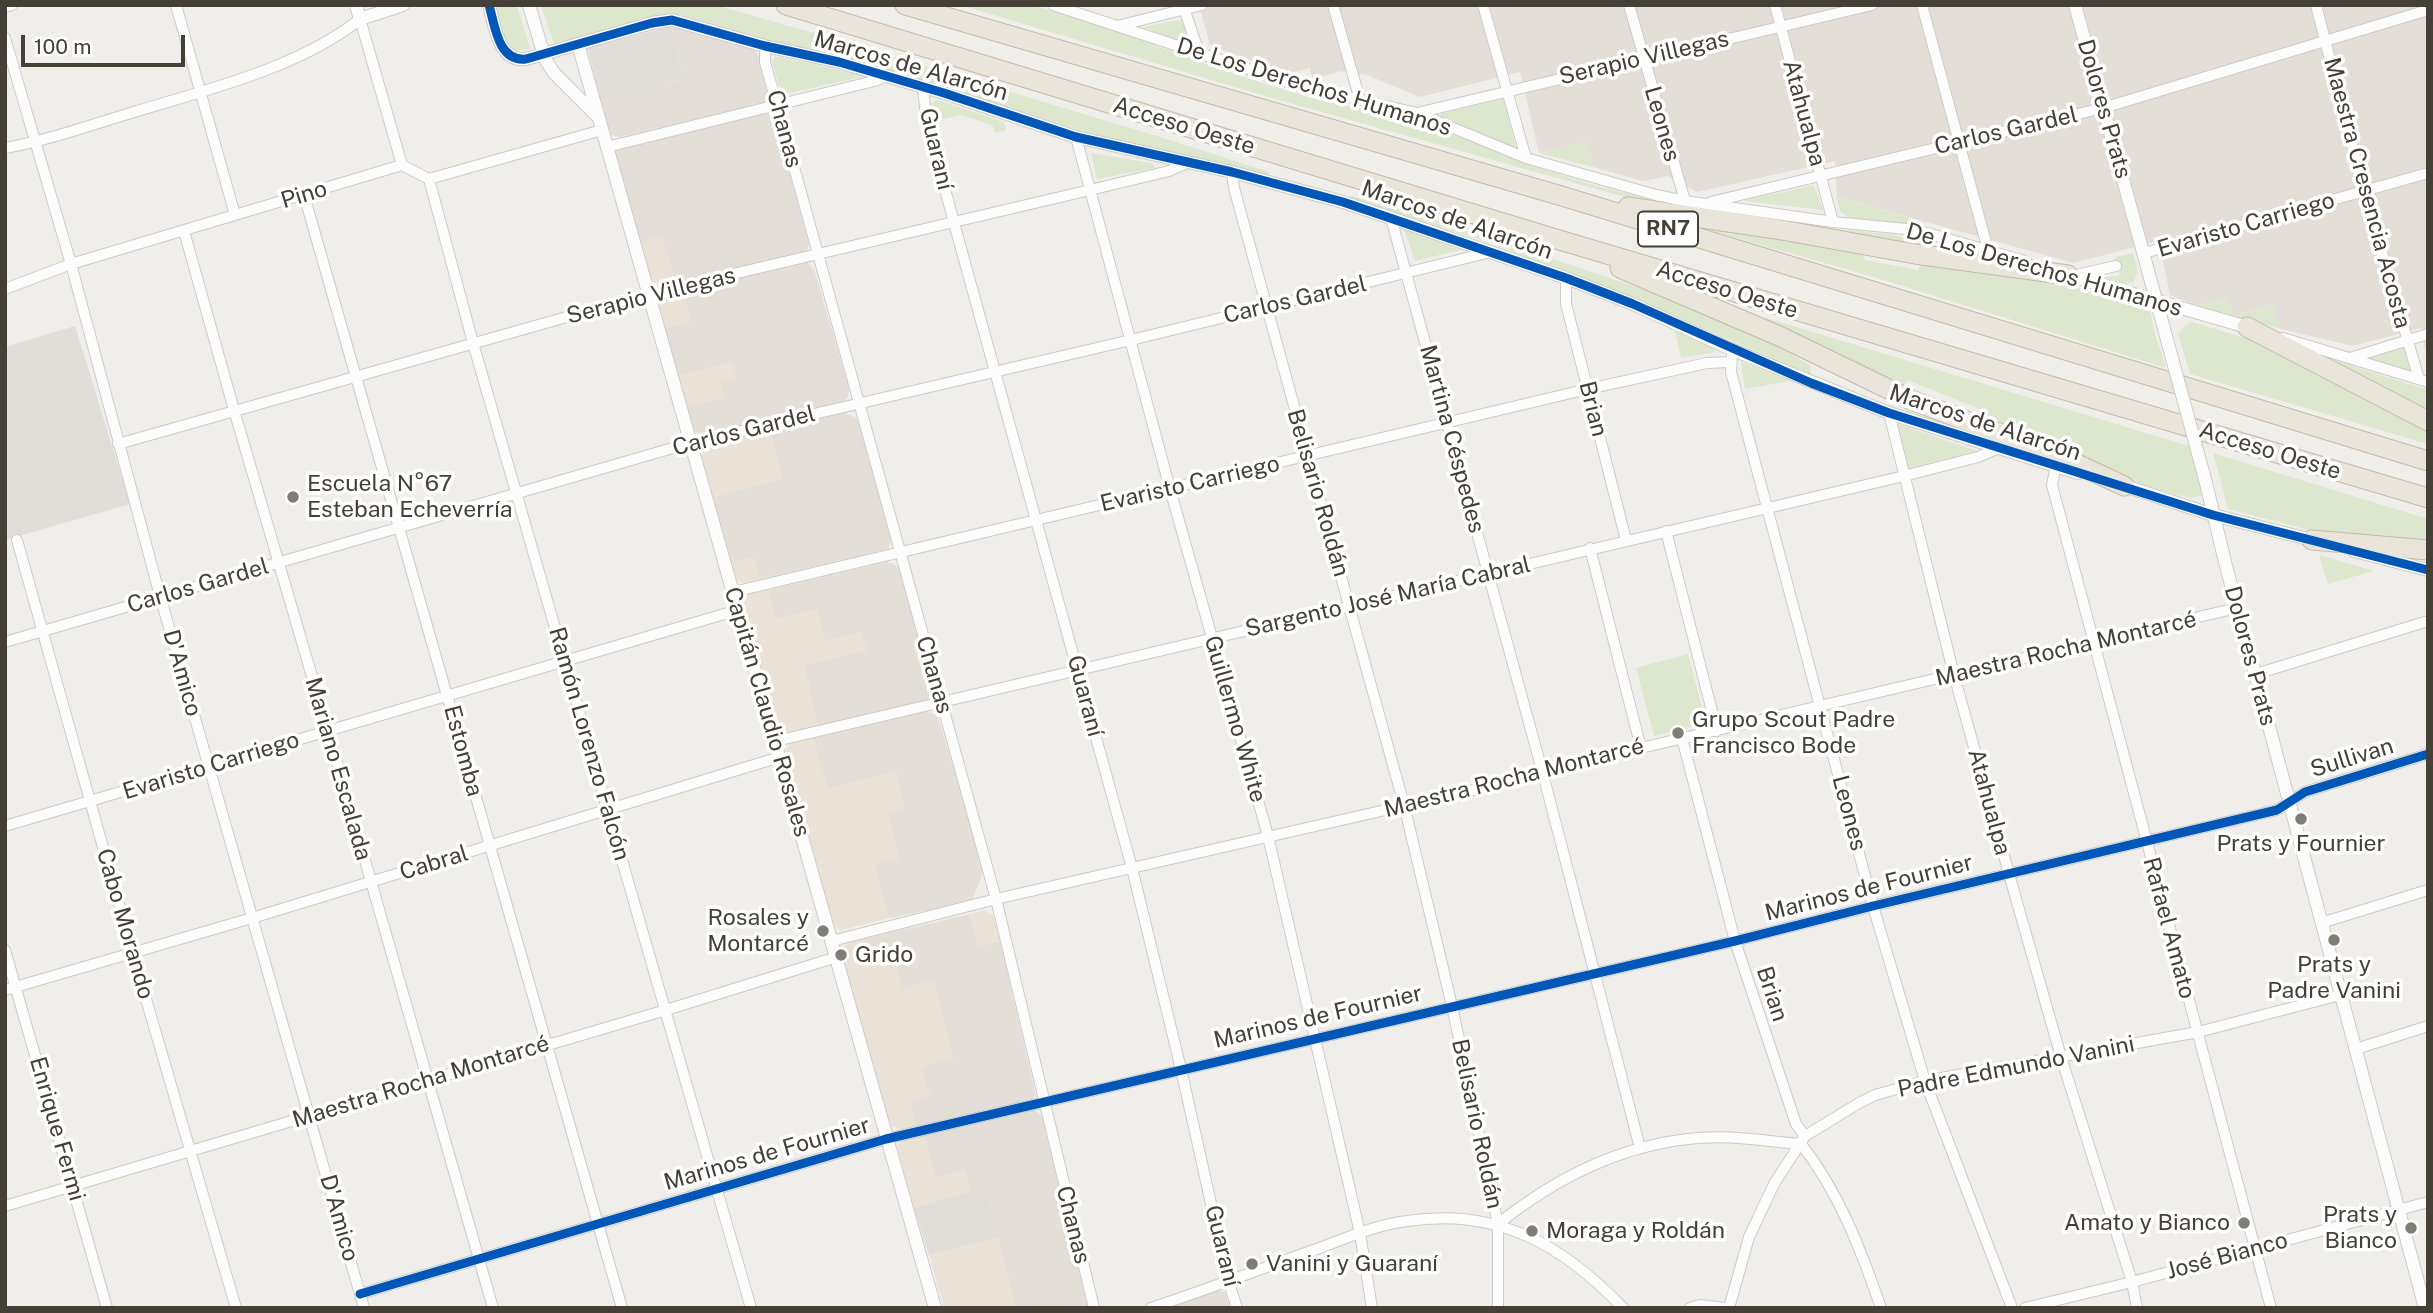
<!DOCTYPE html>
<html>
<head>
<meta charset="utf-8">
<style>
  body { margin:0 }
  #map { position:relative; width:2433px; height:1313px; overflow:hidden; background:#f0eeea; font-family:"Public Sans",sans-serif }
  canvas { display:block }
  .frame { position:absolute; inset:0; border:7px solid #443f37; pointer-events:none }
  .scale { position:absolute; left:21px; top:35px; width:164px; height:32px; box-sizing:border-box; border:4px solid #443f37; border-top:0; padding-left:9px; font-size:21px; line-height:24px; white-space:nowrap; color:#443f37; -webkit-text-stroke:5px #fff; paint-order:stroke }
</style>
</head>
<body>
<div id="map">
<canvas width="2433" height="1313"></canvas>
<div class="frame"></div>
<div class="scale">100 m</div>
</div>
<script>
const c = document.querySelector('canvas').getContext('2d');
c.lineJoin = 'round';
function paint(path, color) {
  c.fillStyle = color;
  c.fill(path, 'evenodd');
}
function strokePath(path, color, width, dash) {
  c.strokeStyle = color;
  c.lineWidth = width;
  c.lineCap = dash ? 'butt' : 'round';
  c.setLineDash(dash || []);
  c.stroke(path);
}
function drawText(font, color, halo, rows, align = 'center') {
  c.font = font + ' "Public Sans",sans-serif';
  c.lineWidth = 7;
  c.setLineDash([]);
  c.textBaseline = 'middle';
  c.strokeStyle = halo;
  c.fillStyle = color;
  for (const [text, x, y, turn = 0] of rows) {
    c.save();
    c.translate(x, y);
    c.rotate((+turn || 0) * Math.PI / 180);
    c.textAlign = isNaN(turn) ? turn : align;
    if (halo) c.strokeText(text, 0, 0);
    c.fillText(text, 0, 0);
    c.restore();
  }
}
paint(new Path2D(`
  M1199,5H2428V363L2421,328L2353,346L2281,329L2272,304L2234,316L2227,297L2197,305L2170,295L2159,241L2073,263L1837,197L1835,161L1697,192L1667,176L1643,181L1593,167L1587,142L1539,153L1520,72L1420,97L1367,75L1340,71L1313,80L1310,68L1286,74L1210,45Z
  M672,26L754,50L757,53L769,92V99L765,103L620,137L611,135L608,132L600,101L683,79Z
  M764,114L770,115L775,121L809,244L807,251L677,283L640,242L615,153L616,149L619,146Z
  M801,262H807L814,269L849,389L848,397L844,401L705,435L696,432L693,429L686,408L721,382L732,362L678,376L665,328L691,321L682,291Z
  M843,412L855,417L859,422L891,541L888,549L760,579L754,558L731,563L713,497L783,479L769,430Z
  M887,562L892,563L899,568L933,695L926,700L818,726L804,665L866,650L861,632L825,641L817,609L775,619L768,590Z
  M927,711L938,717L984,870L972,901L889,918L875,865L895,772L827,789L813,737Z
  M970,914L979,946L1000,941L1036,1096L1030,1100L915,1127L909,1101L922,1066L934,981L902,989L864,962L859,940Z
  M1034,1109L1042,1117L1088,1308H1016L985,1187L971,1191L964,1170L936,1178L923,1134Z
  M1215,1290L1225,1292L1230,1308H1169Z`), '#e3dfd8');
paint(new Path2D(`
  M662,236L677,283L661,286L651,279L640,242Z
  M682,291L692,321L665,328L658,302L664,295Z
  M732,362L737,378L721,382L725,398L686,408L678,376Z
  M769,430L783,479L713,497L701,457L704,448Z
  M754,558L760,579L744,583L737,580L731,563Z
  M768,590L775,619L817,609L825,641L862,632L866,650L804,665L818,726L788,733L779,730L742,604L745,595Z
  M813,737L828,789L896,771L905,808L888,812L900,858L875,865L889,918L841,930L833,925L786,755V749L790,743Z
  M985,910L993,915L1000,941L979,946L970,914Z
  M859,940L865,962L894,955L902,989L934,981L954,1059L922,1067L930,1096L909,1101L915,1127L903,1130L892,1126L889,1122L841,951L846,943Z
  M923,1134L936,1178L965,1170L971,1191L914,1208L897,1147L902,1140Z
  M998,1237L1016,1308H944L929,1255Z`), '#eae2d7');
paint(new Path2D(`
  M672,26L683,79L600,101L588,48Z
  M75,326L130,504L5,540V347Z
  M985,1187L998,1237L929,1255L914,1208Z`), '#e1deda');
paint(new Path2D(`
  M495,5H517L530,49L517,50L506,46Z
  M541,5H715L849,43L1173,141L1269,172V176L1085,132L928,81L836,56L785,45L678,14L646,19L554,44Z
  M960,5H1031L1087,21L1243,77L1317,100L1415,118L1524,163L1586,183L1660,202L1790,225L1888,234L1935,243V246L1865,241L1646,203L1272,98Z
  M1184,19L1188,44L1142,27Z
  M776,56L866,76L785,94L780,90L772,61Z
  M1504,99L1516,149L1435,115Z
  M937,100L1004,122L1006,130L995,133L992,125L961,115L935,121L931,103Z
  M1587,142L1593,167L1539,153Z
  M1091,153L1152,163L1155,168L1097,179Z
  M1814,185L1823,210L1743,201Z
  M1351,196L1428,217L1693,306L1748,329L1811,366L1810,374L1691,323L1496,245L1352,198Z
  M1837,197L1924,222L1918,227L1849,218L1840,211Z
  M1702,225L1862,250L1864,260L1918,270L1920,265L1929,266L1930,261L2067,285L2150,310L2154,331L2166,368L1877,278L1702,228Z
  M1403,226L1460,250L1415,261Z
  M2133,253L2138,269L2134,282L2122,284L2101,278L2120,275L2115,257Z
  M2227,297L2234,316L2273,304L2281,329L2197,305Z
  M1750,313L2189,446L2204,495L2192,498L2156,490L2109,474L1982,420L1984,413L1975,407L1907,380L1904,385Z
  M2192,322L2249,339L2428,427V444L2190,374L2178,334L2184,326Z
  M1675,331L1715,349V352L1681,358Z
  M2405,345L2415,374L2363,358Z
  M2301,350L2428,390V416Z
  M1741,362L1790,381L1745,389Z
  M1895,423L1977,451L1906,469Z
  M2213,453L2428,519V545L2324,534L2228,509Z
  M2319,555L2374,571L2328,584Z
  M1688,654L1706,723L1654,736L1636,668Z`), '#dde7cd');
const minor = new Path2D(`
  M176,5L235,215
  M1053,5L1300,86L1417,113L1526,158L1656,195L1685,201L1833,222L1917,230L2024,261
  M1183,5L1199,53
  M1333,5L1360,100
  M1483,5L1526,158
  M1629,5L1685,201
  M1775,5L1833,222
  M1922,5L1988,250
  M2316,5L2364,192L2419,379
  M5,7L12,5
  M1117,26L1202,5
  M5,38L71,264L160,596L364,1308
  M765,46V62L996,899L1094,1308
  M923,87L926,117L954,223L1132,868L1181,1069L1228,1280L1237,1308
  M1417,113L1872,5
  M1076,137L1170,489L1268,836L1360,1233L1372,1308
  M607,147L874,81L887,76
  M5,148C49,140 91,125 134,112C206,90 301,67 360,19L402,165
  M1232,172L1234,188L1404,805L1452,1006L1498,1224V1308
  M429,179L473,343L751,1308
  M304,195L622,1308
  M1711,202L2103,108L2428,10
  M1391,218L1543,774L1640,1148
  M184,231L234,410L328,731L493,1308
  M2144,253L2428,173
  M2072,276L2116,266
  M1566,278V304L1626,540
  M5,289L71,264L402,165L429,179L602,130
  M2283,338L2428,382
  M1732,356L1731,372L1873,906L1925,1081L2012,1308
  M2350,358L2428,334
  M1889,413L1954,675L2009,874L2061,1057L2132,1282L2137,1308
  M118,444L648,294L1090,190L1169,171L1189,162
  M2056,466L2052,485L2271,1308
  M1666,531L1717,731
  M17,540L132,951L236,1308
  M1590,548L1641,748
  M733,592L1588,389L1707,363L1730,362
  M5,642L690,443L1131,340L1491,252
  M2256,674L2428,621
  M1682,738L1735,941L1796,1124L1805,1136
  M776,741L1904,476L1978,457L1999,448
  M5,826L738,610
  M2321,923L2428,890
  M832,941L996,899L1543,774L1641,748L2237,608
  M5,950L107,1308
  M5,990L252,918L780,757
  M2356,1049L2428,1026
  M1801,1144C1839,1192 1861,1250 1881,1308
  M5,1206L666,1010L837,957
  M1498,1224C1553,1180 1617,1147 1688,1139C1725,1134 1763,1141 1801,1144
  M360,1294L886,1139L1735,941L1873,906L2277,810L2305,792L2428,754
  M1151,1308C1205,1290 1258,1270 1311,1251C1342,1240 1374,1225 1407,1221C1497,1207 1563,1245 1623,1308
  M1690,1308L1700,1305L1724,1308
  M1729,1308L1749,1237L1774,1184L1805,1136L1859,1103L1875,1095L1925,1081L2198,1032L2340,995
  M2025,1308L2132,1282L2428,1202`);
const tertiary = new Path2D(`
  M356,5L360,19L403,5
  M489,5C495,26 498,62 526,59L652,23L672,20L765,46L839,62L944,93L1076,137L1232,172L1343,202L1391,218L1566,278L1633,304L1733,350L1889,413L2078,473
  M529,5L545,59L554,73L597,116
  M2075,5L2166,336
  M578,44L935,1308
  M2068,275L2247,327
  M2205,479L2226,566L2425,1308
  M2119,484L2213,515L2316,541
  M2354,551L2428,570`);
const motorway = new Path2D(`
  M786,5L1556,239L2428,498
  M905,5L1565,197L2428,461
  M1628,207L1776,229L1915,254L2068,275
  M1620,268L1779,336L1911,400L2058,455L2124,486
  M2247,327L2428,421
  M2312,540L2428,550`);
strokePath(minor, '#cdcbc8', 12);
strokePath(tertiary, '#cdcbc8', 14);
strokePath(motorway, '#c5baa9', 21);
strokePath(minor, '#fdfcfc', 10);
strokePath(tertiary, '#fdfcfc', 12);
strokePath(motorway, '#eae5db', 19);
const tertiaryBridge = new Path2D(`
  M2166,336L2205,479`);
strokePath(tertiaryBridge, '#cdcbc8', 14, []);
strokePath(tertiaryBridge, '#fdfcfc', 12);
strokePath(new Path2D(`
  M489,5C495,26 498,62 526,59L652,23L672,20L765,46L839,62L944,93L1076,137L1232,172L1343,202L1566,278L1633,304L1811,383L1889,413L2213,515L2428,570
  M360,1294L886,1139L1735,941L1873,906L2277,810L2305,792L2428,754`), '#0057b8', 9);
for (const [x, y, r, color] of [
  [293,497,7,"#807c76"],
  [1678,733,7,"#807c76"],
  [2301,819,7,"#807c76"],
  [823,931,7,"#807c76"],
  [2334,940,7,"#807c76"],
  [841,955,7,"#807c76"],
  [2244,1223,7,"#807c76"],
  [2411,1228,7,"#807c76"],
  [1532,1231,7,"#807c76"],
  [1252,1264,7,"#807c76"]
]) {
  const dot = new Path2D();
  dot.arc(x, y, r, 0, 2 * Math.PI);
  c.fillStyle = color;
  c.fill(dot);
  strokePath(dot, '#fff', 2.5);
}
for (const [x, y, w] of [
  [1668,229,60]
]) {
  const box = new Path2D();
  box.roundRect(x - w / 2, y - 17.5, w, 35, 5);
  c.fillStyle = '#fff';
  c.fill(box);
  strokePath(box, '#443f37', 2);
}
drawText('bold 21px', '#443f37', null, [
  ["RN7",1668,229]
]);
drawText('23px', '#443f37', '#fff', [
  ["Serapio Villegas",1644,58,-13],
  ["Marcos de Alarcón",911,66,16],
  ["De Los Derechos Humanos",1314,87,17],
  ["Dolores Prats",2104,109,74],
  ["Atahualpa",1804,113,75],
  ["Leones",1662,124,74],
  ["Acceso Oeste",1184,126,17],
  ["Chanas",784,129,75],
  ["Carlos Gardel",2006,131,-13],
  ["Guaraní",936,149,77],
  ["Maestra Cresencia Acosta",2367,193,75],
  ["Pino",304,195,-17],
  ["Marcos de Alarcón",1457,220,19],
  ["Evaristo Carriego",2246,225,-16],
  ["De Los Derechos Humanos",2044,270,16],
  ["Acceso Oeste",1727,290,17],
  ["Serapio Villegas",651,296,-14],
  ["Carlos Gardel",1295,300,-13],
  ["Brian",1593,409,76],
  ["Marcos de Alarcón",1985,423,18],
  ["Carlos Gardel",744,431,-14],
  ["Martina Céspedes",1452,439,75],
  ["Acceso Oeste",2270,451,17],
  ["Evaristo Carriego",1190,484,-13],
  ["Belisario Roldán",1318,493,74],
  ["Carlos Gardel",198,586,-16],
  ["Sargento José María Cabral",1388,597,-13],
  ["Maestra Rocha Montarcé",2066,649,-13],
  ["Dolores Prats",2250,656,75],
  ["D'Amico",182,673,74],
  ["Chanas",934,675,74],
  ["Guaraní",1085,696,75],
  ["Capitán Claudio Rosales",767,712,74],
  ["Guillermo White",1235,719,74],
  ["Ramón Lorenzo Falcón",589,744,74],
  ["Estomba",463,751,75],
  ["Sullivan",2352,758,-17],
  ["Evaristo Carriego",211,766,-17],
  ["Mariano Escalada",338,769,74],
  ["Maestra Rocha Montarcé",1514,778,-14],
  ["Atahualpa",1989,802,75],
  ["Leones",1849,813,75],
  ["Cabral",434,863,-17],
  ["Marinos de Fournier",1869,888,-14],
  ["Cabo Morando",125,924,74],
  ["Rafael Amato",2169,928,75],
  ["Brian",1772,994,72],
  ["Marinos de Fournier",1318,1017,-13],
  ["Padre Edmundo Vanini",2016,1067,-11],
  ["Maestra Rocha Montarcé",421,1082,-17],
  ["Belisario Roldán",1477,1124,78],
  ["Enrique Fermi",57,1129,74],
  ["Marinos de Fournier",767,1154,-16],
  ["D'Amico",339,1218,74],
  ["Chanas",1073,1225,76],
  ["Guaraní",1222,1246,76],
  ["José Bianco",2227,1256,-15]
]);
drawText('23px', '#443f37', '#fff', [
  ["Escuela N°67",307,484],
  ["Esteban Echeverría",307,510],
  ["Grupo Scout Padre",1692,720],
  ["Francisco Bode",1692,746],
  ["Prats y Fournier",2301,844,"center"],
  ["Rosales y",809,918,"right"],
  ["Montarcé",809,944,"right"],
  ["Grido",855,955],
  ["Prats y",2334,965,"center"],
  ["Padre Vanini",2334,991,"center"],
  ["Prats y",2397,1215,"right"],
  ["Bianco",2397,1241,"right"],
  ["Amato y Bianco",2230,1223,"right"],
  ["Moraga y Roldán",1546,1231],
  ["Vanini y Guaraní",1266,1264]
], 'left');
</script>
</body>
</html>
